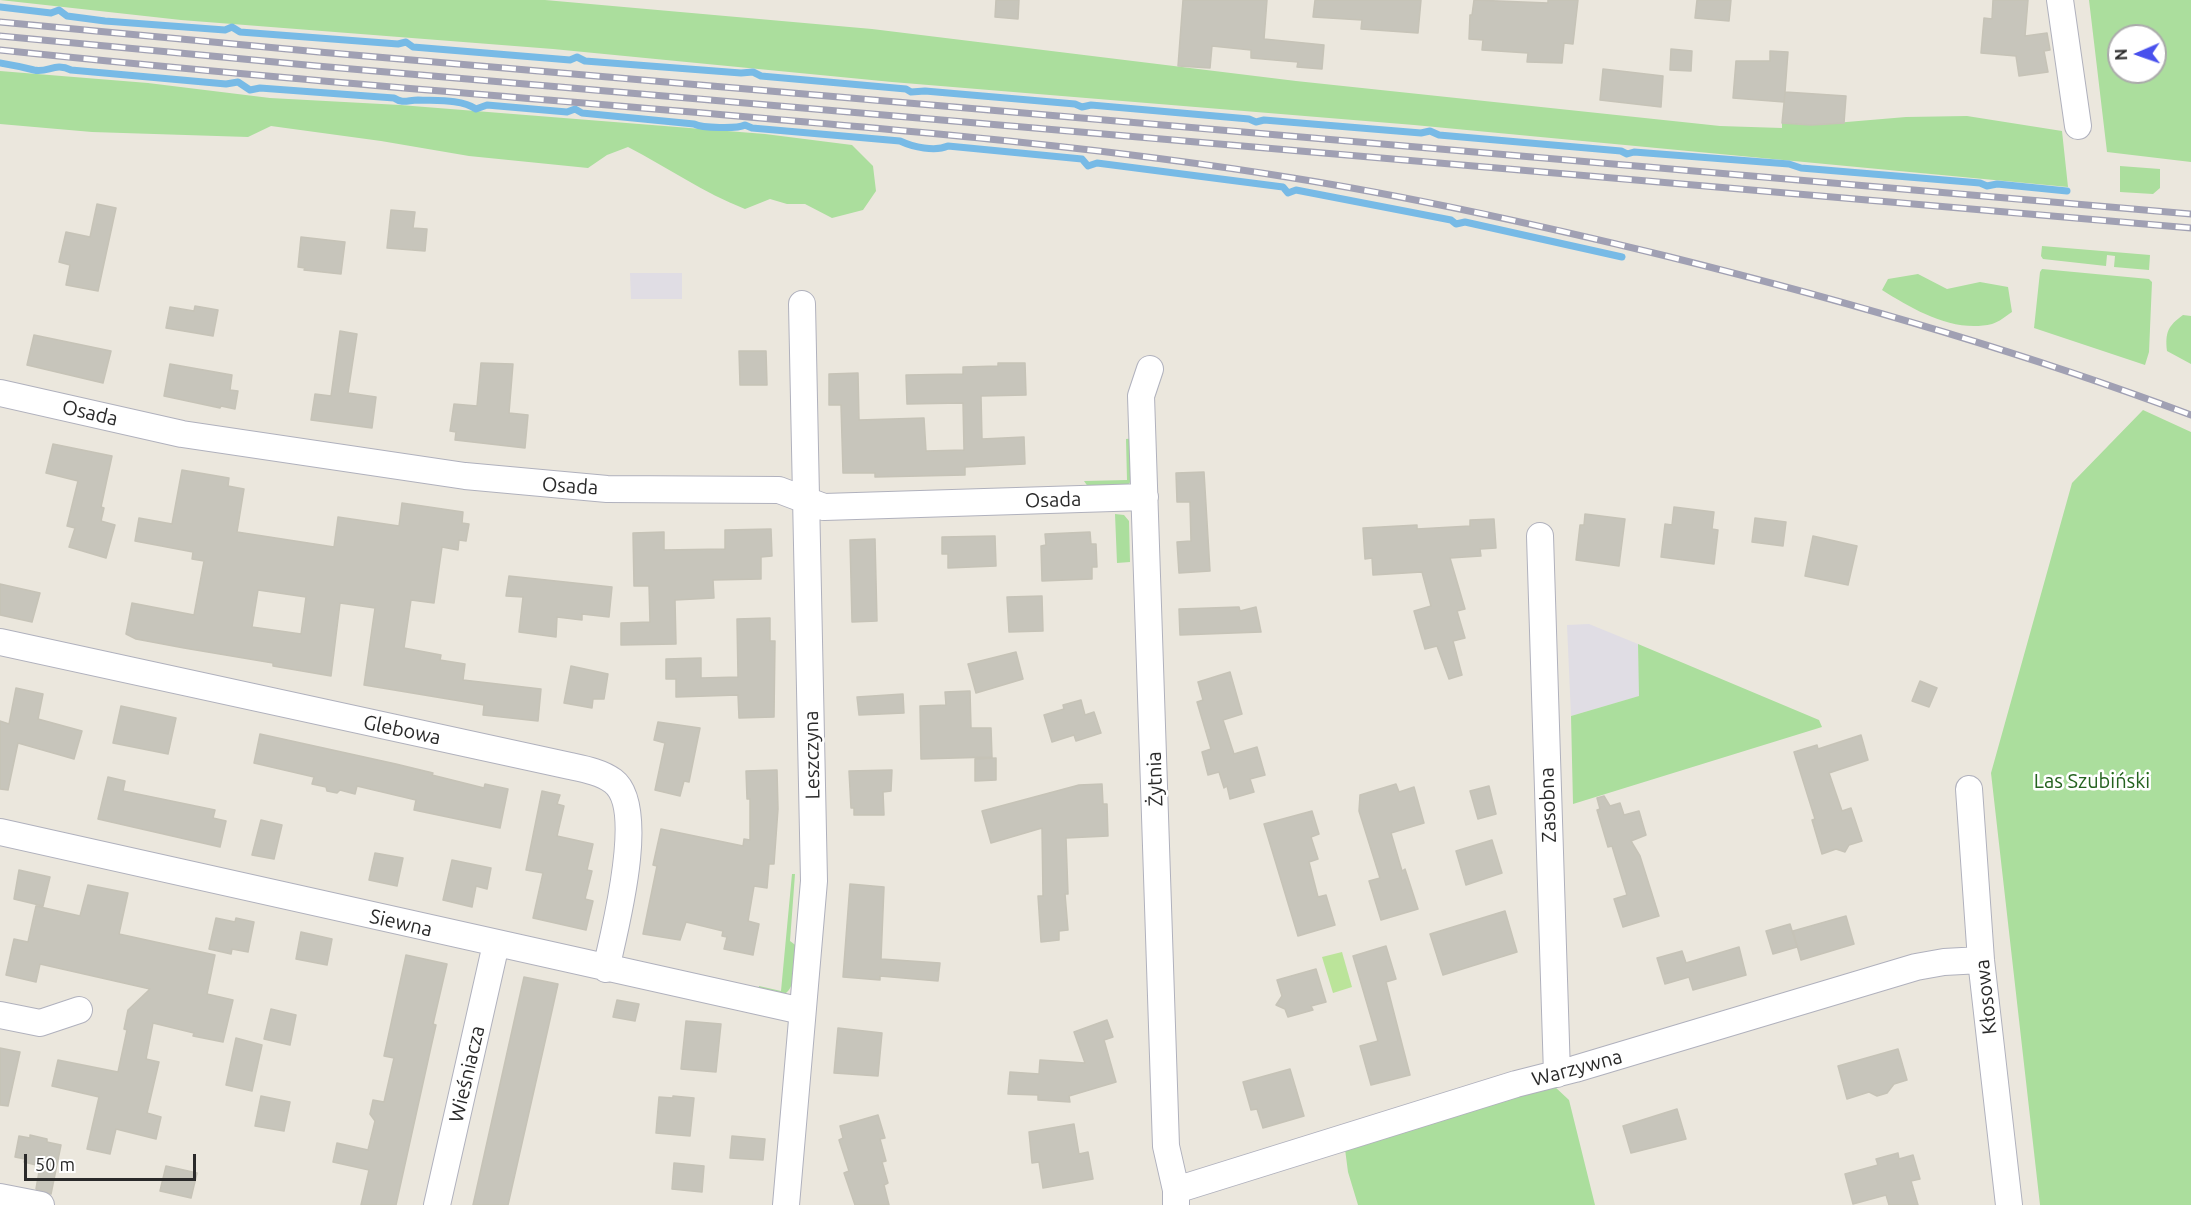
<!DOCTYPE html>
<html>
<head>
<meta charset="utf-8">
<style>
  body { margin:0 }
  #map { position:relative; width:2191px; height:1205px; overflow:hidden; background:#ebe7dd; font-family:Ubuntu,sans-serif }
  canvas { display:block }
  .north { position:absolute; left:2107px; top:24px; width:60px; height:60px; box-sizing:border-box; background:#fff; border:2px solid #aaa; border-radius:50%; rotate:268deg; font-size:16px; font-weight:700; line-height:24px; text-align:center; color:#2a2a2a }
  .north::after { content:''; display:block; margin:auto; width:21px; height:27px; background:#4951ed; clip-path:polygon(50% 0,100% 100%,50% 72%,0 100%) }
  .scale { position:absolute; left:24px; top:1154px; width:172px; height:27px; box-sizing:border-box; border:3px solid #2a2a2a; border-top:0; padding-left:8px; font-size:18px; line-height:21px; white-space:nowrap; color:#2a2a2a; -webkit-text-stroke:4px #fff; paint-order:stroke }
</style>
</head>
<body>
<div id="map">
<canvas width="2191" height="1205"></canvas>
<div class="north">N</div>
<div class="scale">50 m</div>
</div>
<script>
const c = document.querySelector('canvas').getContext('2d');
c.lineJoin = 'round';
function paint(path, color) {
  c.fillStyle = color;
  c.fill(path, 'evenodd');
}
function strokePath(path, color, width, dash) {
  c.strokeStyle = color;
  c.lineWidth = width;
  c.lineCap = dash ? 'butt' : 'round';
  c.setLineDash(dash || []);
  c.stroke(path);
}
function drawText(font, color, halo, rows, align = 'center') {
  c.font = font + ' Ubuntu,sans-serif';
  c.lineWidth = 5;
  c.setLineDash([]);
  c.textBaseline = 'middle';
  c.strokeStyle = halo;
  c.fillStyle = color;
  for (const [text, x, y, turn = 0] of rows) {
    c.save();
    c.translate(x, y);
    c.rotate((+turn || 0) * Math.PI / 180);
    c.textAlign = isNaN(turn) ? turn : align;
    if (halo) c.strokeText(text, 0, 0);
    c.fillText(text, 0, 0);
    c.restore();
  }
}
paint(new Path2D(`
  M630,273H682V299H631Z
  M1589,624L1638,644L1640,696L1571,716L1567,625Z`), '#e0dde4');
paint(new Path2D(`
  M0,0H545L872,29L1296,81L1720,126L1782,128V123L1811,125L1906,117L1967,116L2062,131L2068,187L1414,125L892,82L553,49L181,20Z
  M2089,0H2191V162L2107,152ZM2119,36H2155V72H2119Z
  M0,71L148,83L270,98L400,105L765,134L852,145L873,166L876,191L863,210L832,218L805,204H787L770,199L745,209C704,193 667,167 628,147L607,155L588,168L469,156L381,141L271,126L248,137L92,132L0,124Z
  M2120,166L2160,169V188L2153,194L2120,192Z
  M2042,246L2150,255L2149,270L2114,267L2115,256L2107,255L2106,266L2043,259L2041,256Z
  M2042,269L2149,279L2152,282L2149,352L2145,365L2034,328L2040,272Z
  M1918,274L1947,289L1980,282L2008,287L2012,312C2006,316 1999,322 1992,324C1953,333 1914,310 1882,290L1888,279Z
  M2183,315L2191,316V364L2167,351C2165,332 2168,326 2183,315Z
  M2143,410L2191,432V1205H2040L1991,773L2072,483Z
  M1136,438L1133,479L1125,488L1091,491L1084,481L1127,480L1126,439Z
  M1115,514L1124,515L1129,521L1130,562L1117,563Z
  M1638,644L1819,720L1822,727L1573,804L1571,716L1639,696Z
  M792,874H795L790,941L798,947C797,959 796,992 782,995C776,997 766,992 759,990V986L781,991Z
  M1554,1086L1569,1100L1595,1205H1358L1348,1172L1345,1149Z`), '#abde9d');
paint(new Path2D(`
  M1342,952L1352,987L1333,993L1322,957Z`), '#bbe49a');
strokePath(new Path2D(`
  M0,7L51,13L59,10L67,16L105,21L225,30L232,27L240,32L398,44L406,42L413,47L570,60L577,57L585,61L741,73L753,72L761,76L906,89L911,92L925,91L1075,104L1082,107L1091,105L1249,119L1256,122L1264,120L1421,133L1430,131L1439,135L1621,151L1627,154L1634,152L1789,164L1801,168L1980,183L1987,186L1997,184L2067,191
  M0,63C12,65 22,67 34,70C48,73 55,62 71,70L226,84L238,82L250,90L260,88L394,98C403,104 408,100 418,100C436,101 461,99 476,109L487,105L567,112L575,109L582,113L694,124C702,128 737,129 745,125L752,128L900,141C913,147 935,152 948,146L1082,159L1088,166L1097,163L1283,187L1288,193L1296,190L1451,220L1456,224L1465,222L1622,257`), '#77bae6', 7);
const building = new Path2D(`
  M996,0H1019L1018,19L995,17Z
  M1183,0H1267L1264,39L1324,45L1322,69L1297,67L1298,62L1251,58V50L1212,46L1210,68L1178,66Z
  M1315,0H1421L1418,33L1361,29L1362,20L1313,17Z
  M1474,0L1548,3V0H1578L1573,44L1564,43L1562,63L1527,62L1528,53L1482,50L1483,40L1469,39L1470,15H1472Z
  M1697,0H1731L1729,21L1695,18Z
  M1993,0H2028L2025,36L2047,33L2050,50L2044,51L2048,72L2019,76L2016,56L1981,53L1984,18L1992,19Z
  M1671,49L1692,51L1691,71L1670,70Z
  M1770,51L1788,52L1785,92L1846,96L1844,123L1811,125L1782,123L1785,93L1784,102L1733,98L1736,61H1770Z
  M1603,69L1663,76L1661,107L1600,100Z
  M97,204L116,208L98,291L66,285L70,265L59,262L66,232L90,237Z
  M391,210L415,212L413,228L427,229L425,251L387,248Z
  M301,237L345,242L341,274L304,270L305,268L298,267Z
  M195,306L218,310L213,336L166,328L170,307L194,311Z
  M340,331L357,334L348,393L376,397L372,428L311,420L315,394L331,396Z
  M34,335L111,351L103,383L27,365Z
  M739,351H766L767,385H740Z
  M481,363L513,364L509,413L528,415L525,448L455,440L456,432L450,431L454,404L477,406Z
  M998,363H1025L1026,395L981,396L982,439L1024,437L1025,464L965,467V475L875,477V473H843L841,405H829V374L858,373L859,420L924,418L926,451L964,450L963,403L907,404L906,375L963,374V367L998,366Z
  M170,364L232,375L230,390L238,391L235,409L221,406L220,408L164,396Z
  M53,444L112,456L101,507L104,508L101,521L115,525L106,558L69,547L75,528L67,526L78,481L46,473Z
  M182,470L229,478L228,486L244,489L237,532L334,547L338,517L399,526L402,503L463,512L462,523L469,524L466,541L459,540L458,550L442,547L434,603L411,600L404,648L441,655L440,660L465,664L463,680L541,689L538,721L483,715L484,705L364,685L375,608L340,603L331,676L273,666V663L184,648L136,639L126,634L132,603L194,615L204,561L192,559L193,552L135,541L139,518L172,524ZM258,590L306,597L301,634L252,627Z
  M1204,472L1210,571L1179,573L1177,542L1191,541L1190,502H1177L1176,473Z
  M1674,507L1714,512L1712,529L1718,530L1714,564L1661,557L1665,524L1672,525Z
  M1585,514L1625,519L1619,566L1576,560L1580,525H1584Z
  M1755,518L1786,522L1783,546L1752,542Z
  M1494,519L1496,548L1480,549L1481,556L1450,558L1465,609L1457,611L1465,638L1453,641L1462,675L1449,679L1437,646L1425,649L1414,611L1431,606L1422,572L1373,575L1372,558L1365,559L1363,528L1417,525V529L1470,526V520Z
  M771,529L772,556L761,557V579L713,580L714,598L675,600L676,644L621,645V623L650,622L649,586H634L633,533L664,532V550L725,549V530Z
  M1090,532L1091,544H1096L1097,567H1092V579L1042,581L1041,546L1046,545L1045,534Z
  M995,536L996,566L948,568V554H942V537Z
  M1813,536L1857,546L1848,585L1805,576Z
  M875,539L877,621L852,622L850,540Z
  M509,576L612,587L609,617L582,614V620L557,617L556,637L519,632L523,597L506,596Z
  M0,584L40,593L32,622L0,615Z
  M1042,596L1043,631L1009,632L1007,597Z
  M1239,607L1240,611L1256,607L1261,632L1180,635L1179,609Z
  M770,618V641H775L774,717L739,718L738,695L676,697V679H666V659L701,658V678L738,677L737,619Z
  M1016,652L1023,679L976,693L968,664Z
  M571,666L608,674L604,699H593L592,708L564,703Z
  M1230,672L1242,714L1223,720L1234,754L1257,747L1265,775L1250,779L1254,792L1230,799L1227,786L1224,788L1219,772L1208,775L1202,752L1211,749L1197,702L1203,700L1198,682Z
  M1920,681L1937,688L1929,707L1912,701Z
  M16,688L43,694L38,719L82,731L74,759L18,743L8,790L0,789V721L9,724Z
  M970,691L971,728H991L992,757L921,759L920,706L946,705L945,692Z
  M903,694L904,713L859,715L857,697Z
  M1081,700L1085,715L1094,712L1101,733L1076,741L1074,735L1052,742L1044,715L1064,709L1063,705Z
  M121,706L176,718L168,754L113,743Z
  M658,722L700,728L689,782L684,781L680,796L655,790L665,743L654,740Z
  M260,734L396,764L433,773L432,775L484,788L485,784L508,789L500,828L414,810L416,800L357,786L355,794L340,790L337,793L327,791L326,787L312,784L314,777L254,763Z
  M1861,735L1868,760L1829,773L1842,811L1851,808L1862,841L1849,845L1845,852L1836,849L1822,854L1812,820L1815,819L1794,752L1817,745L1818,749Z
  M996,758V780L975,781V759Z
  M777,770L778,809L774,864H769L767,888L754,886L748,921L759,924L753,955L724,949L727,937L722,936L723,931L686,922L680,940L643,934L657,866L653,865L661,829L743,846L744,839L750,840V799H747L746,771Z
  M892,770L891,791L883,792L884,815H854V808H851L849,771Z
  M108,777L125,781L123,791L215,810L213,818L226,821L220,847L98,819Z
  M1102,784L1103,804H1107L1108,836L1066,838L1068,894H1065L1068,930L1059,931V940L1041,942L1038,896H1043L1042,828L991,843L982,811L1079,785Z
  M1396,784L1399,792L1414,787L1424,823L1391,833L1402,871L1405,869L1418,909L1381,920L1369,881L1380,878L1359,811L1360,795Z
  M1489,786L1496,814L1478,819L1470,791Z
  M542,791L560,795L557,804L564,806L557,836L593,844L587,870L592,871L585,899L593,901L586,930L533,918L543,873L526,870Z
  M1604,796L1610,806L1620,803L1624,815L1639,811L1646,835L1631,841L1640,856L1659,916L1623,927L1614,899L1627,895L1612,846L1608,847L1597,810L1600,809L1597,798Z
  M1312,811L1319,834L1311,837L1318,859L1309,862L1318,897L1326,895L1335,925L1298,936L1264,824Z
  M261,820L282,825L274,859L252,855Z
  M1492,840L1502,873L1466,885L1456,851Z
  M375,853L403,858L397,886L369,880Z
  M452,860L491,868L487,889L476,886L472,907L443,900Z
  M19,870L50,877L43,906L14,899Z
  M850,884L884,887L881,959L940,963L938,981L880,976V980L843,977Z
  M88,885L128,893L119,934L215,955L207,994L233,1000L223,1042L193,1036L194,1033L153,1023L146,1059L159,1062L147,1113L161,1117L156,1139L116,1129L110,1154L87,1149L99,1097L52,1086L58,1060L118,1072L127,1030L124,1029L128,1010L150,989L40,964L36,982L6,975L14,939L28,942L36,906L80,916Z
  M1505,911L1517,952L1443,975L1430,934Z
  M1846,916L1854,944L1801,960L1793,931Z
  M216,918L235,922L236,918L254,922L248,952L232,949L231,954L209,949Z
  M1790,924L1797,947L1773,954L1766,931Z
  M301,932L332,939L327,965L296,959Z
  M1386,946L1396,979L1386,982L1410,1075L1371,1085L1360,1046L1378,1041L1353,956Z
  M1739,947L1746,975L1693,990L1689,977L1665,984L1657,958L1682,951L1686,963Z
  M406,955L447,964L433,1024L436,1025L431,1047L396,1205H361L369,1170L333,1162L337,1143L368,1150L375,1121L370,1114L373,1100L384,1102L394,1058L384,1056Z
  M1316,969L1326,1002L1311,1006L1313,1010L1288,1017L1285,1009L1276,1005L1282,996L1277,980Z
  M524,977L558,984L547,1033L508,1205H473Z
  M617,1000L639,1004L635,1021L613,1017Z
  M271,1009L296,1015L290,1045L264,1039Z
  M1107,1020L1113,1037L1104,1040L1116,1082L1069,1096L1070,1102L1038,1100V1095L1008,1094L1010,1072L1039,1074L1040,1060L1085,1063L1074,1032Z
  M686,1021L721,1024L716,1072L681,1069Z
  M838,1028L882,1033L878,1076L834,1073Z
  M236,1038L262,1045L252,1091L226,1085Z
  M0,1048L20,1052L8,1106L0,1105Z
  M1898,1049L1907,1080L1894,1084L1887,1093L1877,1096L1869,1092L1847,1099L1838,1066Z
  M1290,1069L1304,1116L1263,1128L1257,1109L1251,1110L1243,1082Z
  M261,1096L290,1102L284,1131L255,1126Z
  M673,1096L694,1098L690,1136L656,1133L659,1097L673,1098Z
  M1677,1109L1686,1139L1631,1153L1623,1126Z
  M878,1115L885,1138L880,1139L886,1161L882,1162L888,1183L884,1185L889,1205H855L844,1173L849,1171L839,1140L843,1138L840,1126Z
  M1074,1124L1079,1154L1088,1152L1093,1179L1043,1188L1039,1162L1032,1163L1029,1132Z
  M30,1135L47,1139V1142L61,1145L51,1194L36,1189L40,1166L24,1162L25,1159L15,1157L19,1136L30,1138Z
  M732,1136L765,1139L763,1160L730,1158Z
  M1898,1153L1899,1159L1913,1155L1920,1179L1911,1181L1918,1205H1889L1886,1195L1853,1204L1845,1174L1878,1165L1876,1159Z
  M674,1163L704,1166L702,1192L672,1189Z
  M166,1166L197,1173L191,1198L160,1191Z`);
paint(building, '#c7c5bb');
strokePath(building, '#c6c3b7', 1.5);
const minor = new Path2D(`
  M2060,0L2078,126
  M1150,369L1141,396L1166,1146L1176,1190V1205
  M0,393L182,434L465,476L607,489L779,490L824,507L1145,497
  M1540,536L1557,1074
  M0,642L570,766C584,769 601,772 613,781C648,807 614,932 606,969
  M1969,789L1981,960L2009,1205
  M0,832L802,1011
  M0,1015L40,1023L79,1010
  M1176,1190L1516,1084L1575,1069L1916,967L1944,962L1981,960
  M0,1197L41,1205
  M437,1205L496,944
  M786,1205L814,881L802,304`);
strokePath(minor, '#b0b1bd', 28);
strokePath(minor, '#fff', 26);
const rail = new Path2D(`
  M0,22L319,52L2191,214
  M0,36L317,66L2191,228
  M0,50C245,76 491,95 737,116C923,132 1109,148 1293,178C1418,198 1543,226 1666,256C1843,300 2020,351 2191,415`);
strokePath(rail, '#a0a0b3', 7);
strokePath(rail, '#fff', 4.5, [14]);
drawText('20px', '#2a2a2a', '#fff', [
  ["Osada",90,413,13],
  ["Osada",570,486,4],
  ["Osada",1053,500,-2],
  ["Glebowa",402,730,12],
  ["Leszczyna",812,755,-91],
  ["Żytnia",1155,779,-92],
  ["Zasobna",1548,805,-92],
  ["Siewna",401,923,13],
  ["Kłosowa",1986,997,-96],
  ["Warzywna",1577,1068,-15],
  ["Wieśniacza",467,1074,-77]
]);
drawText('20px', '#24621f', '#fff', [
  ["Las Szubiński",2092,781]
]);
</script>
</body>
</html>
